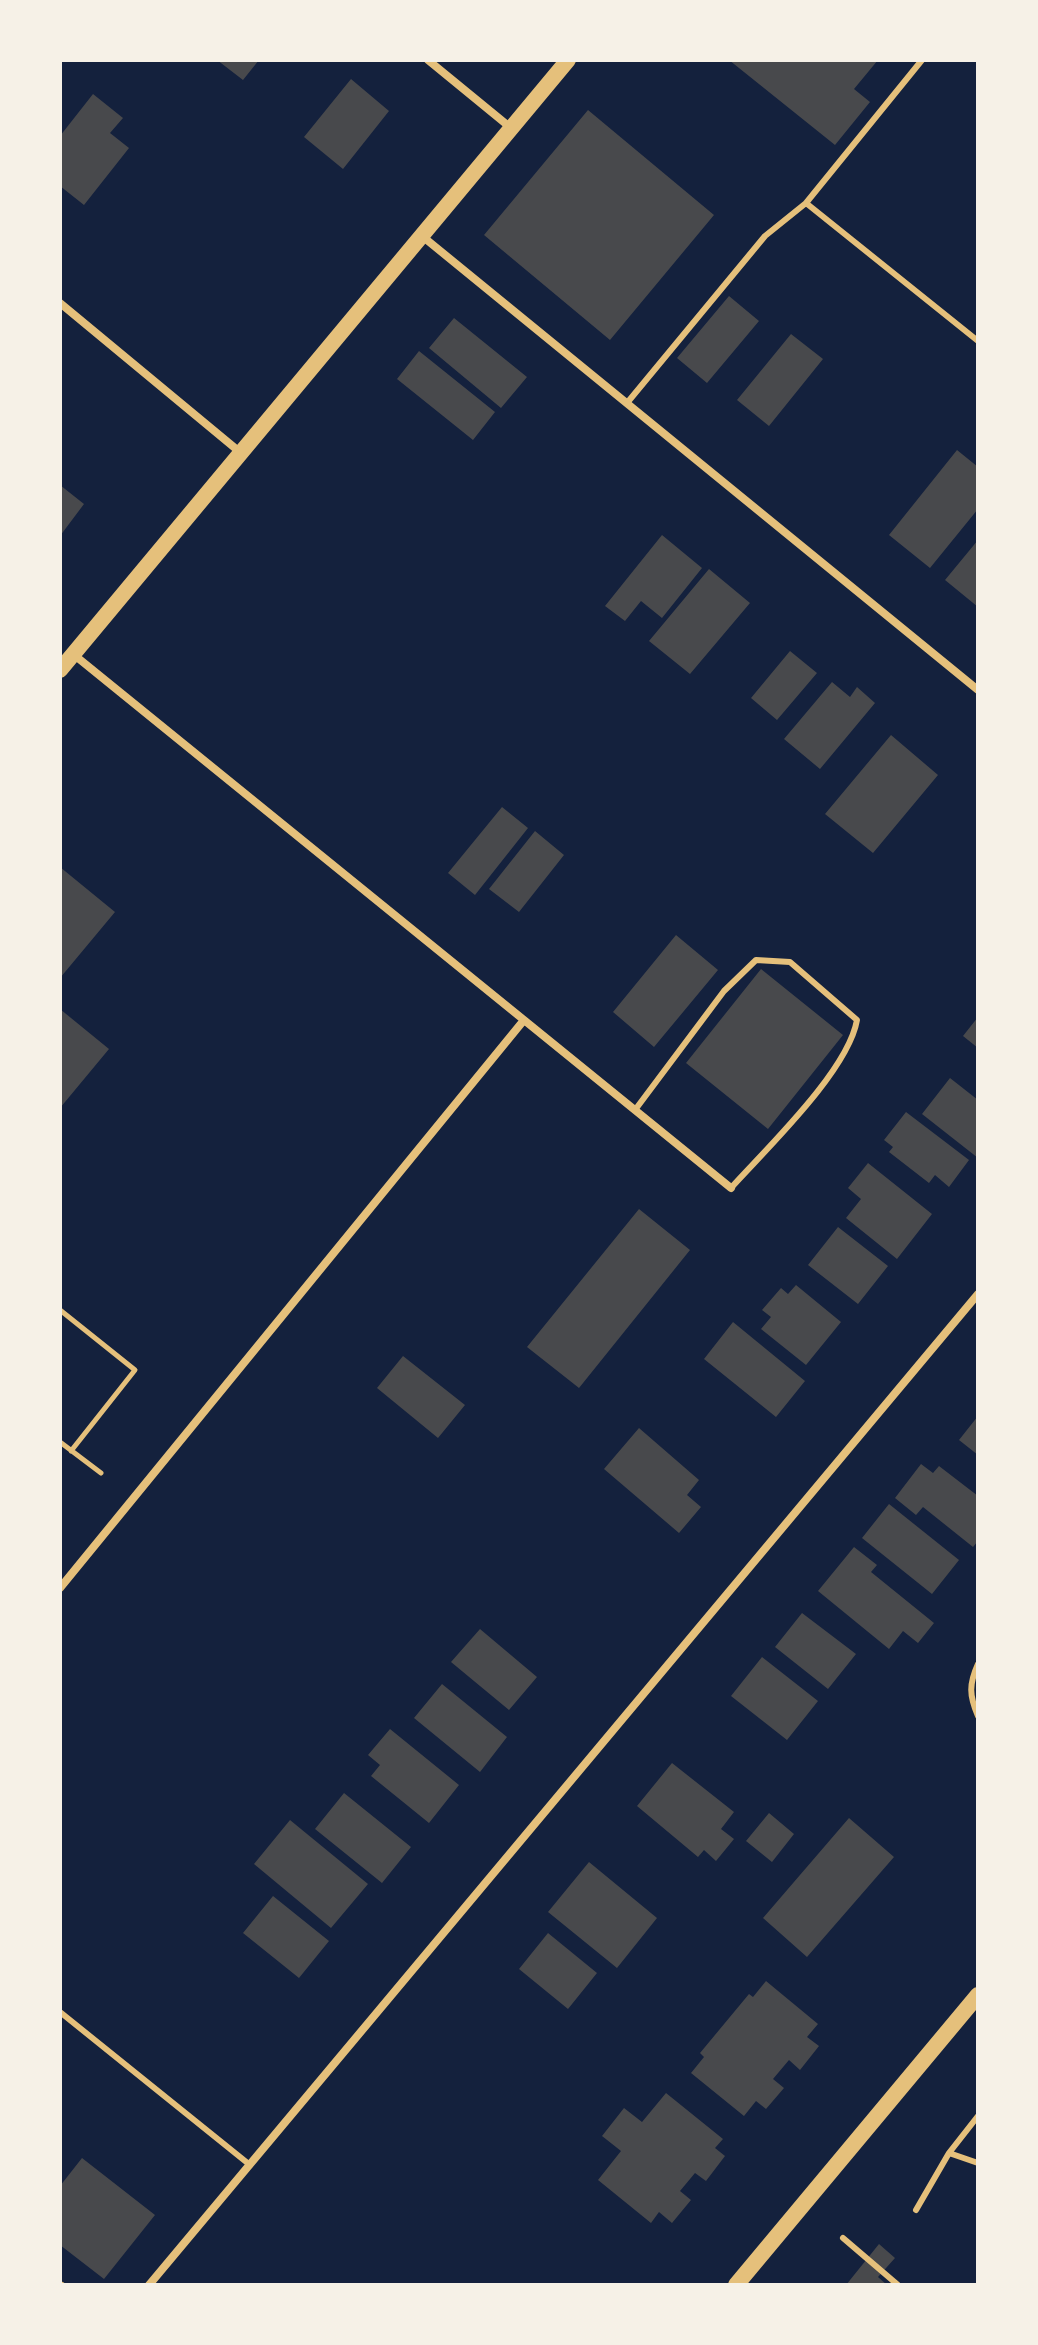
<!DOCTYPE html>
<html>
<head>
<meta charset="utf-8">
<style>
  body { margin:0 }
  #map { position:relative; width:1038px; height:2345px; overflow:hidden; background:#14213d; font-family:Jost,sans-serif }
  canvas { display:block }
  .frame { position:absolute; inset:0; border:62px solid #f6f1e7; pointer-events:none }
</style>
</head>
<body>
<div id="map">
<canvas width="1038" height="2345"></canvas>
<div class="frame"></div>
</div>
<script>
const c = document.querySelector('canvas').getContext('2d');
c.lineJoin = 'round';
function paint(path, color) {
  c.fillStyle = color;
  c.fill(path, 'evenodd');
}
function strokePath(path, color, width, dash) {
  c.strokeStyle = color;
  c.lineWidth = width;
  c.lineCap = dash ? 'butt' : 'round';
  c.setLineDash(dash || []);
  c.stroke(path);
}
paint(new Path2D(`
  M217,60H259L243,80Z
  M729,60H878L854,89L870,102L835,145Z
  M351,79L389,111L343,169L304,137Z
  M93,94L123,118L110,133L129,148L84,205L60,186V136Z
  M588,110L714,215L610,340L484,235Z
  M729,296L759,321L707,383L677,358Z
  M454,318L527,377L501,408L429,348Z
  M791,334L823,359L769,426L737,400Z
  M419,351L495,412L473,440L397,379Z
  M957,450L978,467V509L930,568L889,535Z
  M60,485L84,504L60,536Z
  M662,535L702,568L662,618L641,601L625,621L605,606Z
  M978,540V607L945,580Z
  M709,569L750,603L690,674L649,641Z
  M790,651L817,673L777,720L751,698Z
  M832,682L850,697L857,687L875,703L820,769L784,739Z
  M891,735L938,775L873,853L825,814Z
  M502,807L528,828L475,895L448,873Z
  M535,831L564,855L519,912L489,889Z
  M60,867L115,912L60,978Z
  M676,935L718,970L654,1047L613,1012Z
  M761,969L843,1035L768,1129L686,1063Z
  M60,1009L109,1049L60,1108Z
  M978,1017V1048L963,1036Z
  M950,1078L978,1100V1158L922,1114Z
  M906,1112L969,1160L949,1187L935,1175L929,1183L889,1152L893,1147L884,1140Z
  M868,1163L932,1214L897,1259L846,1218L861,1199L848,1188Z
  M639,1209L690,1250L579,1388L527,1347Z
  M838,1227L888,1266L858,1304L808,1265Z
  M796,1285L841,1322L806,1365L761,1329L771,1317L762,1310L781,1288L788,1294Z
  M733,1322L805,1381L776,1417L704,1359Z
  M403,1356L465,1405L438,1438L377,1388Z
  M978,1416V1455L959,1440Z
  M639,1428L699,1480L687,1495L701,1507L679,1533L604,1469Z
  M921,1464L933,1473L939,1466L978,1496V1541L973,1547L923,1507L916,1515L895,1498Z
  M889,1504L959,1560L932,1594L862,1538Z
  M854,1547L877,1565L871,1572L934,1623L918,1643L903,1631L889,1649L818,1591Z
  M802,1613L856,1654L828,1689L775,1647Z
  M480,1629L537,1677L509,1710L451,1662Z
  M762,1657L818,1701L787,1740L731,1696Z
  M442,1684L507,1737L480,1772L414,1718Z
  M390,1729L459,1785L429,1823L371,1776L380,1765L368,1755Z
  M672,1763L734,1812L721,1829L734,1839L716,1861L704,1850L698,1857L637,1806Z
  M344,1793L411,1847L382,1883L315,1829Z
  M769,1813L794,1834L772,1862L746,1841Z
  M849,1818L894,1857L807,1957L763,1918Z
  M290,1820L368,1884L331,1928L254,1864Z
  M589,1862L657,1918L617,1968L548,1912Z
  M273,1896L329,1941L299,1978L243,1933Z
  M548,1933L597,1973L568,2009L519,1969Z
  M766,1981L818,2024L807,2037L819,2046L800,2070L789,2060L773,2079L784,2088L766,2109L756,2101L744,2116L691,2073L704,2057L700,2053L749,1994L753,1997Z
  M666,2093L723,2139L715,2148L725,2156L706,2181L695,2173L680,2191L691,2200L672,2223L659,2212L651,2223L598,2180L621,2151L602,2136L624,2108L642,2122Z
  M82,2158L155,2215L104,2279L60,2245V2186Z
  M879,2244L895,2258L878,2277L887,2285H846Z`), '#48494c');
strokePath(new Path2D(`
  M60,1310L135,1370L71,1451
  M60,1442L101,1473`), '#e5c07b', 5);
strokePath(new Path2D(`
  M922,60L806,203L978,341
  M627,403L765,236L806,203
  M635,1110L724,991L756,960L790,962L857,1020C848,1071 767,1148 731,1188
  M978,1664C969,1684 969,1695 978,1716
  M60,2012L250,2165
  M949,2153L978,2163
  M916,2210L949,2153L978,2116
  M843,2238L898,2285
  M60,2284L62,2285`), '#e5c07b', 6);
strokePath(new Path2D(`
  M428,60L511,128
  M422,236L978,690
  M60,303L241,453
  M73,654L731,1188
  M60,1588L524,1020
  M149,2285L978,1294`), '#e5c07b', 8);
strokePath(new Path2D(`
  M60,670L568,60
  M736,2285L978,1995`), '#e5c07b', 16);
</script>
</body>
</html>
